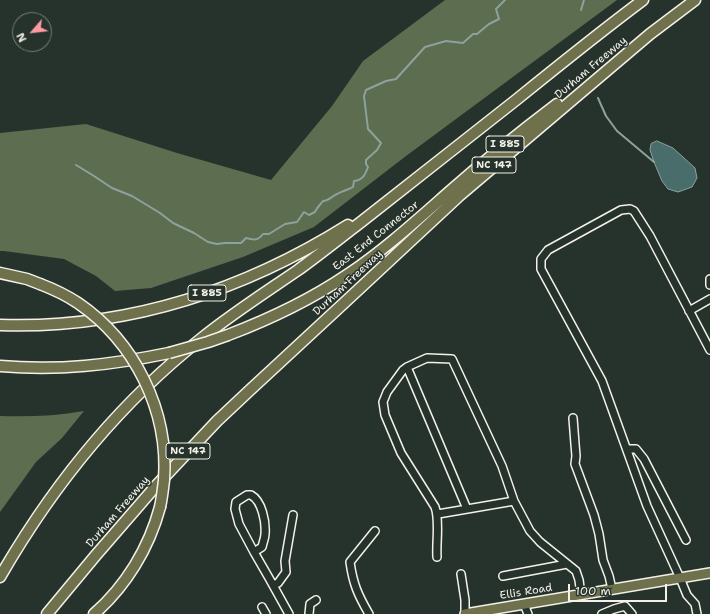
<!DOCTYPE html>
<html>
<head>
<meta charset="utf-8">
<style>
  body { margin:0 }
  #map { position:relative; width:710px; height:614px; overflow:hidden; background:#26332d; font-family:"Shantell Sans",sans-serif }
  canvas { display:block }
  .north { position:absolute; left:12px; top:12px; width:40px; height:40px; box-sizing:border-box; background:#26332d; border:1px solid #787f78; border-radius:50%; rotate:242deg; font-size:11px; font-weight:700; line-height:16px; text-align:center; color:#f4f1e8 }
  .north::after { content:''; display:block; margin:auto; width:14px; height:18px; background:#ff9aa2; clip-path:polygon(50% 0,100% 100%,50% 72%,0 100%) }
  .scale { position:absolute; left:568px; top:584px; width:99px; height:18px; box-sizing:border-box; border:2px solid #f4f1e8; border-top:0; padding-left:5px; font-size:12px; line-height:14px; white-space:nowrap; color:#f4f1e8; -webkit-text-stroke:3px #26332d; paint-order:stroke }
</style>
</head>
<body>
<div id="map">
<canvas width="710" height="614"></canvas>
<div class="north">N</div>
<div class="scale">100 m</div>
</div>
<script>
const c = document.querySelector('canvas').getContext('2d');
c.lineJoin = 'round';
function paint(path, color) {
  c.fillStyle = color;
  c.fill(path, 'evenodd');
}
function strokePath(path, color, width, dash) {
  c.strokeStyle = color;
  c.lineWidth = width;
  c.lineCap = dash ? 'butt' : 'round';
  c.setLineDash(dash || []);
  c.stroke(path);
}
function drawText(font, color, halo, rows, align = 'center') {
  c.font = font + ' "Shantell Sans",sans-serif';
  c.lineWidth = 3;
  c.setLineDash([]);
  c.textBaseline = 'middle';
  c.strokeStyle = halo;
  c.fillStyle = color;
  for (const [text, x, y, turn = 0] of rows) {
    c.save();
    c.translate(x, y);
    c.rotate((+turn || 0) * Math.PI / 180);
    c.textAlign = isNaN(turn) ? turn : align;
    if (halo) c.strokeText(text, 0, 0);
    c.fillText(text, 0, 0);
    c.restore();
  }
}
paint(new Path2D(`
  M445,0H617L406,156L314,227L243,257L151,288L115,291L96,276L64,259L4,251H0V133L86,124L177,153L271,180L332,106L363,61Z
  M84,411L62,438L36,462L0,512V416C28,417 56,416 84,411Z`), '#5c6d50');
const water = new Path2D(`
  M657,141L673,148L695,168L697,178L692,187L678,192L668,189L662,181L654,162L650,150L651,144Z`);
paint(water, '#496d6b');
strokePath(water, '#8da29d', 1);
strokePath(new Path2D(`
  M581,10L584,0
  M598,98L606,116L617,131L654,162
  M76,165L94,176L112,188L132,196L160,213L173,223L194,233L208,242L217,244L225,243H241L246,238C253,240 258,241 263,234H269L285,224L297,222L304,212L309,215L315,212C317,207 320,205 323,201C329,201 332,196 337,194C342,191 348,190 353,187L354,181C363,180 365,175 368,167L366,164V160L377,150L381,143L368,129L364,96L366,90L386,81L396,79L425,47L446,41L463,43L473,34H477L489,24L499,19L496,9L505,0`), '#8da29d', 2);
const minor = new Path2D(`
  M710,279V285
  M689,311L710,299
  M407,367L467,509
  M573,418L575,444L576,456L575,464L594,515L599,534L603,560L609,576L612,589
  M627,449H636L644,459L686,540
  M438,514L514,501
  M254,552L262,547C263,542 265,538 265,534C266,522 262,501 251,495H247L236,502L235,509L239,524L254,552L269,578L289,614
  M437,557C436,542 440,520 435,507L401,453L385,415L383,402L387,392L403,370L407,367L427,358L452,359L502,466L514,501L530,531L540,542L576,571L579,580L581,595
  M461,574L465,600V614
  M503,576L567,564
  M273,585L278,583L286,572L285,561L293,515
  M524,604L528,614
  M262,607L266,614
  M309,614L310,604L316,600
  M369,614C358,595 353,584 350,562L375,531
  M602,614L614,609L625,606L632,614
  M697,614L695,604L687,595L680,578L647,506L602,381L541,269V259L548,250L621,210L630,209L634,211L650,236L710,350`);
const major = new Path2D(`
  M465,614L710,573`);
const highway = new Path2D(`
  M0,273L27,279L40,284
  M0,325C127,329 241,292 348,225
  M228,335C270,319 310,300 347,275C383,251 416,221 449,192C484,161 520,132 557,104
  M0,366C59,371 111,365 169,353
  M0,577C53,485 118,404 202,338C233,313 266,292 298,270C320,254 340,238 361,222C413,181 464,141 516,100C558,66 600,32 643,0
  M47,614L96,555L155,487L217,421L250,390L344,303L459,196L650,34L695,0
  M94,614C126,586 149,548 160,507`);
strokePath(minor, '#f4f1e8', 10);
strokePath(major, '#f4f1e8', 12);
strokePath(highway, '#f4f1e8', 13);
strokePath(minor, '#26332d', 7);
strokePath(major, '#6e714b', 9);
strokePath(highway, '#6e714b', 10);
const highwayBridge = new Path2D(`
  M40,284C53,289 66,295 78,303C135,342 169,411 164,480C163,489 162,498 160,507
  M169,353L208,342L228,335`);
strokePath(highwayBridge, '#f4f1e8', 13, []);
strokePath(highwayBridge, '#6e714b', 10);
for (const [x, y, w] of [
  [505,144,38],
  [494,165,44],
  [207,293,38],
  [188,451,44]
]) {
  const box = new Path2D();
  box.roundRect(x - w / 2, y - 8, w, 16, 3);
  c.fillStyle = '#26332d';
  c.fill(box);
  strokePath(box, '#f4f1e8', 1);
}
drawText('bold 10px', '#f4f1e8', null, [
  ["I 885",505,144],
  ["NC 147",494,165],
  ["I 885",207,293],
  ["NC 147",188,451]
]);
drawText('11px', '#f4f1e8', '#26332d', [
  ["Durham Freeway",591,68,-40],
  ["East End Connector",376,236,-38],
  ["Durham Freeway",348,283,-43],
  ["Durham Freeway",118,512,-49],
  ["Ellis Road",526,592,-9]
]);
</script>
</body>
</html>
